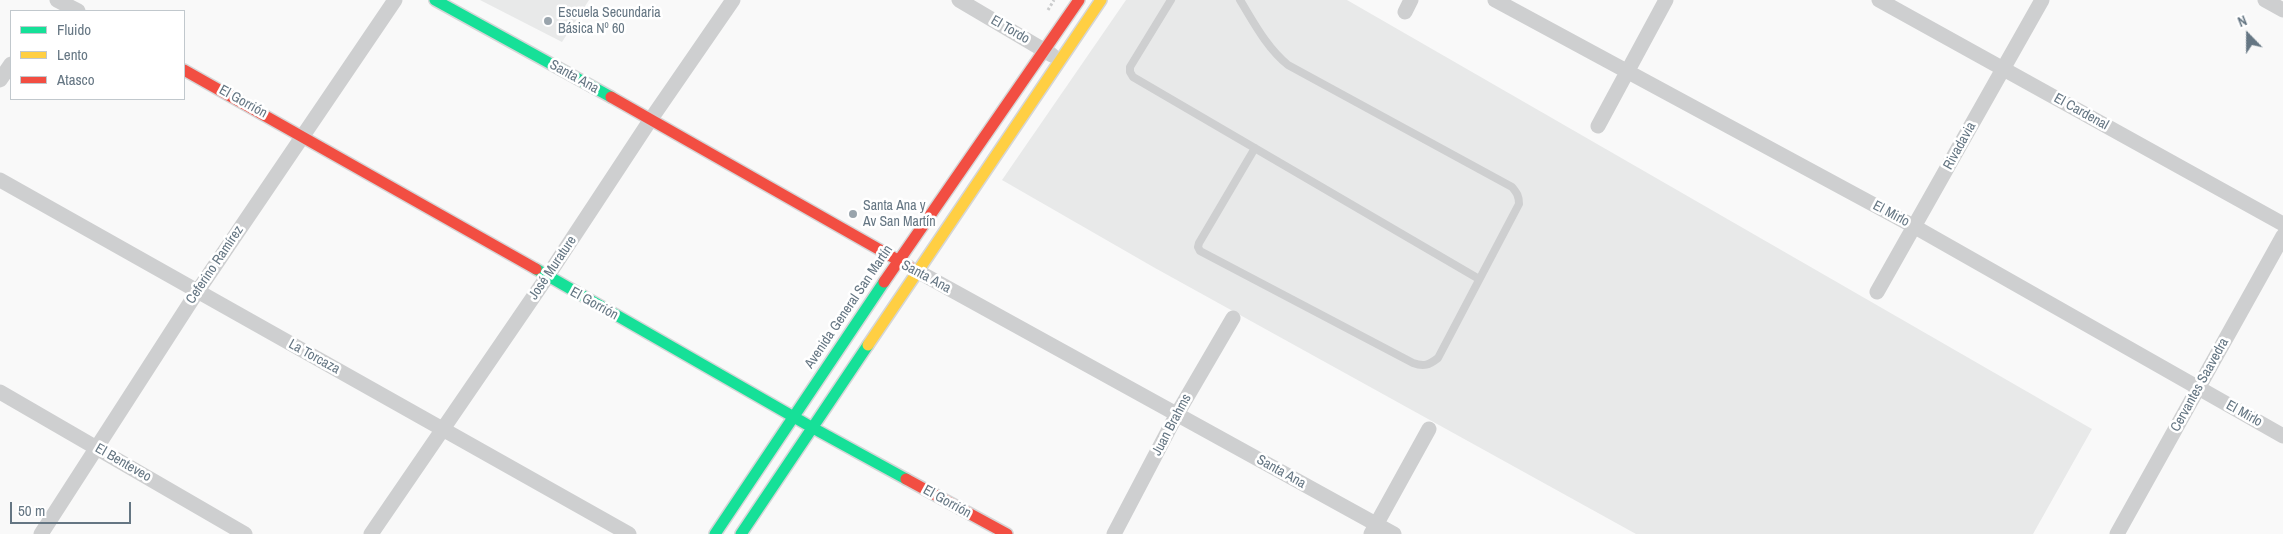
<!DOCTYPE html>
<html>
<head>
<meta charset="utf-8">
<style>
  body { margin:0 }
  #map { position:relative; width:2283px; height:534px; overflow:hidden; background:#f9f9f9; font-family:"Archivo Narrow",sans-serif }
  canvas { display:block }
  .legend { position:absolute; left:10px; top:10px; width:175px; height:90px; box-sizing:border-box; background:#fff; border:1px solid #c1c8cd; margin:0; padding:6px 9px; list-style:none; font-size:15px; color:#657683 }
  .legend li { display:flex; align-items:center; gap:10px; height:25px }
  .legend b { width:25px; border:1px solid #c1c8cd }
  .north { position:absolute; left:2223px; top:10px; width:50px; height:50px; -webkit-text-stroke:4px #fff; paint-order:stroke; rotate:338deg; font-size:14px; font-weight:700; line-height:20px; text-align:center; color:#657683 }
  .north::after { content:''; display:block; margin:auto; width:18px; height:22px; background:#657683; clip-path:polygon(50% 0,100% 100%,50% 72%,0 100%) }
  .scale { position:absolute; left:10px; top:502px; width:121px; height:22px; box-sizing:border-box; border:2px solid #657683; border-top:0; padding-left:6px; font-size:15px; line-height:18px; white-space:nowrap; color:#657683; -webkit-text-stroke:4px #fff; paint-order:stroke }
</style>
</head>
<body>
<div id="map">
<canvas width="2283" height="534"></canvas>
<ul class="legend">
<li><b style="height:6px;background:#16e098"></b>Fluido</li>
<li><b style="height:6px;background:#ffcf43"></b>Lento</li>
<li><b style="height:6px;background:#f24e42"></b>Atasco</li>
</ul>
<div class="north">N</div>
<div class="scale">50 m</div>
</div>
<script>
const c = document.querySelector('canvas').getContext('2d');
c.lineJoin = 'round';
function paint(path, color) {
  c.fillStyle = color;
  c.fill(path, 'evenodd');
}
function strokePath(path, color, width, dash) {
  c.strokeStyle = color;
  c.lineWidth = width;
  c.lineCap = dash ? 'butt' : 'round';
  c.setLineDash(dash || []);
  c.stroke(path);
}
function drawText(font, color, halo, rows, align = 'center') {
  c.font = font + ' "Archivo Narrow",sans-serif';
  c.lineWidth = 5;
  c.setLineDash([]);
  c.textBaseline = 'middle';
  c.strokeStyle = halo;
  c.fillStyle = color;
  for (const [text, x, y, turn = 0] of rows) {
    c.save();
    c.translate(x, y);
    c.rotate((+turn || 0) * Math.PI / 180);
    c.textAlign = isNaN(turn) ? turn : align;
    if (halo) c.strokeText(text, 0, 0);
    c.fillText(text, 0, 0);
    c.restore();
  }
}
paint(new Path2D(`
  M480,0H589L562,42Z
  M1126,0H1347L2092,429L2033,534H1636L1155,268L1002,180Z`), '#e8e9e9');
const fast = new Path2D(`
  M435,0L611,97
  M536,269L813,428L906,479
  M715,534L884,282
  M741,534L868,345`);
const slow = new Path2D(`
  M868,345L1101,0`);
const jam = new Path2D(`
  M184,70L536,269
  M611,97L910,267
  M884,282L1079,0
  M906,479L1007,534`);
strokePath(fast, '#d5d6d7', 14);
strokePath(slow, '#d5d6d7', 14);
strokePath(jam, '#d5d6d7', 14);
strokePath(new Path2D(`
  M1048,10L1054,0`), '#cbcccd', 3, [2.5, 2.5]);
strokePath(new Path2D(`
  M1171,0L1130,67V72L1133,77L1479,279
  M1240,0C1254,23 1267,48 1288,65L1512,187C1517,193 1519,196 1519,204L1438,358C1429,365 1424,367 1413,363L1200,251L1198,247L1199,243L1255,148`), '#cecfd0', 8);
strokePath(new Path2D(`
  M57,0L78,11
  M959,0L1052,55
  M1495,0L1915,227L2283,436
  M1879,0L2283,224
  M2265,0L2283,10
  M1405,12L1411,0
  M0,80L11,64
  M1598,126L1666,0
  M0,180L629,534
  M917,271L1394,534
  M1877,292L2042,0
  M0,392L245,534
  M41,534L197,292L395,0
  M371,534L547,277L651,119L733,0
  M1114,534L1177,414L1233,318
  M1371,534L1429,429
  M2117,534L2283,236`), '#cecfd0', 15);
strokePath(fast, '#16e098', 11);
strokePath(slow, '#ffcf43', 11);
strokePath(jam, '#f24e42', 11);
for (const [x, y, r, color] of [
  [548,21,5,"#99a4ac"],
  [853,214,5,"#99a4ac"]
]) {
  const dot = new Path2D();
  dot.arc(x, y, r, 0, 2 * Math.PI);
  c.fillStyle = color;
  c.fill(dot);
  strokePath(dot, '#fff', 2);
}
drawText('14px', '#657683', '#fff', [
  ["Escuela Secundaria",558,13],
  ["Básica Nº 60",558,29],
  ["Santa Ana y",863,206],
  ["Av San Martín",863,222]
], 'left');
drawText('14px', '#657683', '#fff', [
  ["El Tordo",1010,30,30],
  ["Santa Ana",574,77,29],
  ["El Gorrión",243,102,29],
  ["El Cardenal",2081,112,29],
  ["Rivadavia",1960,146,-61],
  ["El Mirlo",1891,214,28],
  ["Ceferino Ramírez",215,265,-56],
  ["José Murature",553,268,-56],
  ["Santa Ana",926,277,28],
  ["El Gorrión",594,304,29],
  ["Avenida General San Martín",849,307,-56],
  ["La Torcaza",314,357,29],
  ["Cervantes Saavedra",2200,385,-61],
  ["El Mirlo",2244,414,29],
  ["Juan Brahms",1172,425,-62],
  ["El Benteveo",123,463,30],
  ["Santa Ana",1281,472,29],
  ["El Gorrión",947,502,29]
]);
</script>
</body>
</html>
